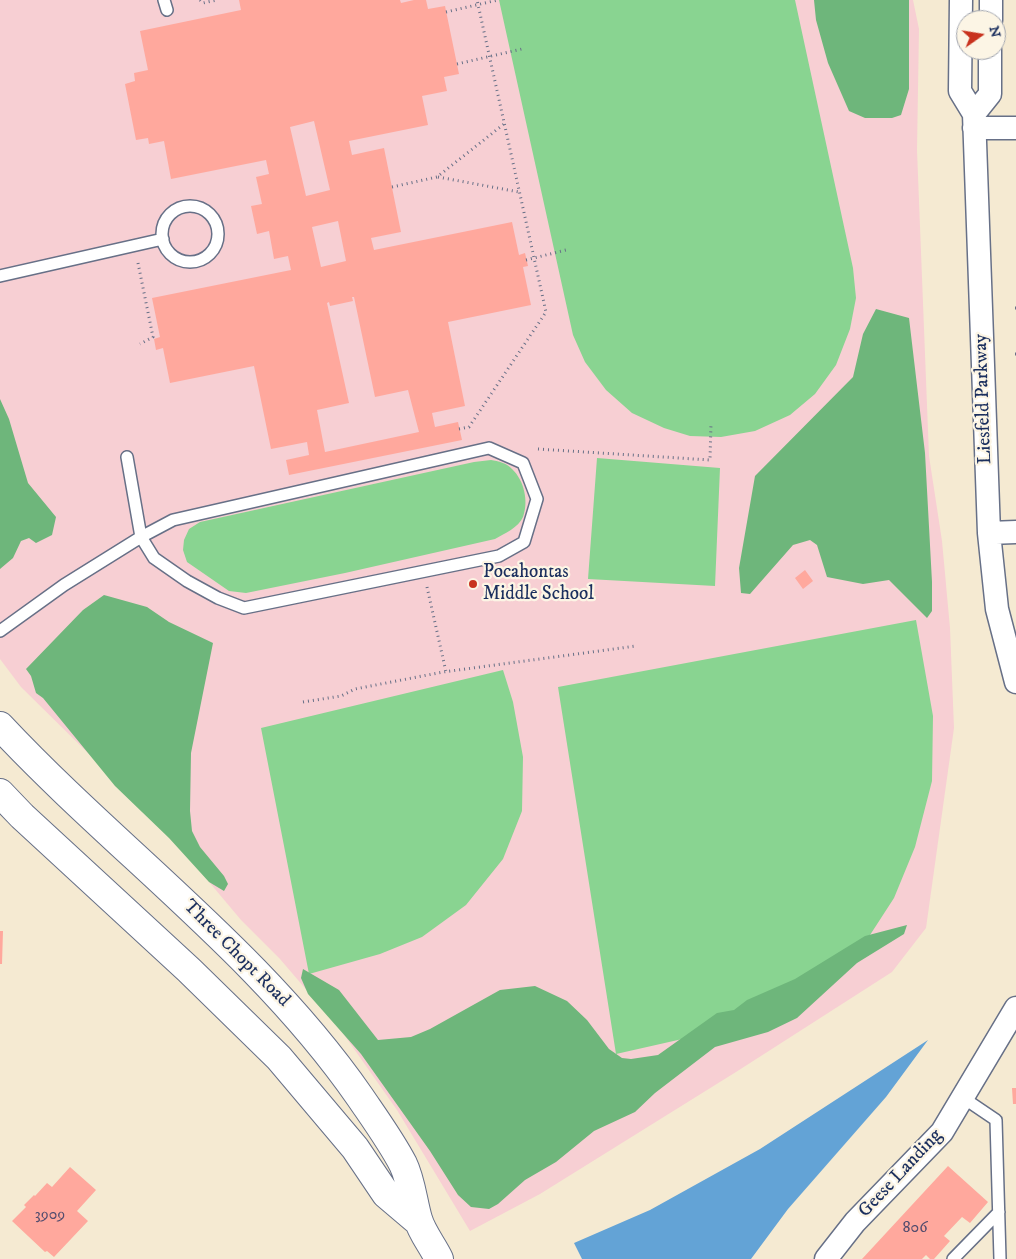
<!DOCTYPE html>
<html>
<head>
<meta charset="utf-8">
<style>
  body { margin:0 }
  #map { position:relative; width:1016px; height:1259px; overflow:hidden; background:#f5ead2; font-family:"IM FELL DW Pica",serif }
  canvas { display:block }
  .north { position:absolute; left:956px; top:10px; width:50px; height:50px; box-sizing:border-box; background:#fcf5e5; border:1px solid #a2a6af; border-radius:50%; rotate:77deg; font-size:14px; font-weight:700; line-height:20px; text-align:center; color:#1b2f5e }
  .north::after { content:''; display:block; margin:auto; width:18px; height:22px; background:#c8321e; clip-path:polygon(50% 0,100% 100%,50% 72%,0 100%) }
</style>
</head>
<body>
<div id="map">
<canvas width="1016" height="1259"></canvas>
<div class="north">N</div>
</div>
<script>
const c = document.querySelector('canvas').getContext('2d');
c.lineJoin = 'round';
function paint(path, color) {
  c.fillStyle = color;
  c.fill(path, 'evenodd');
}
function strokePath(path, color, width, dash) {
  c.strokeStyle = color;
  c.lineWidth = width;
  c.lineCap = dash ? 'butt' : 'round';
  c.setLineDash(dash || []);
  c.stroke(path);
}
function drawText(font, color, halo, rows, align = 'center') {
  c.font = font + ' "IM FELL DW Pica",serif';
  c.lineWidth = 4.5;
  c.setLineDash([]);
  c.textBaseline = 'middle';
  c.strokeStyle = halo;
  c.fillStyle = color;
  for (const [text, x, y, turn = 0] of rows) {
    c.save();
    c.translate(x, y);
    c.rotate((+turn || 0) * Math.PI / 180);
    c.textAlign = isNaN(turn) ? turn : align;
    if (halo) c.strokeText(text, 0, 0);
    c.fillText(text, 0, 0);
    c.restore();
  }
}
paint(new Path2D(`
  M0,0H913L919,29L917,150L929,456L942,541L950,628L954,728L926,928L892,972L736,1072L540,1194L470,1231L397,1110L340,1029L280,959L241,920L162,826L21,687L0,659Z`), '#f7cfd3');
paint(new Path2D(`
  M499,0H795L853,268L856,298L850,329L836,365L815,394L790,415L755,431L721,437L690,436L664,428L632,413L606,390L585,362L573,335Z
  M597,458L720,468L715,586L588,579Z
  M491,460C498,461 507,463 512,469C524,480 529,501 523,517C519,527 504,534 495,539L345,573L246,593L229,591L187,562L183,550L184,540L189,529L200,522L474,462Z
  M916,620L933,716L932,781L915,847L894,898L859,952L731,1028L616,1054L558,687Z
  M503,670L513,702L523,757L522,811L503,859L466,905L422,937L380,954L309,974L261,728Z`), '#89d491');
paint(new Path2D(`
  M814,0H909V89L901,115L892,118H865L849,111L828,63L816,20Z
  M876,309L909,318L925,453L932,582V611L927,618L889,580L863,584L827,577L817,545L810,540L793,545L750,594L741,593L739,568L755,476L853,377L863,334Z
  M0,399L9,419L28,483L56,517L52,535L36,543L29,538L21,541L13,558L0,569Z
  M104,595L147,607L169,622L213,643L191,753L190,811L192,831L200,847L224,876L228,884L224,891L209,882L169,838L115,786L43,698L36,693L31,676L26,669L83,610Z
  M907,925L904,934L857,963L797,1018L768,1032L715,1047L655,1093L635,1112L594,1131L556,1162L525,1180L498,1204L489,1209L471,1207L458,1195L430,1151L361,1054L308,994L301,978L303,969L339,990L378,1040L411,1037L430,1029L500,990L535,986L567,1001L587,1020L609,1049L622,1058L631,1059L658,1055L717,1013L734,1010L747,1000L795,979L865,936Z`), '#6eb67b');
paint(new Path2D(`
  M928,1040L886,1097L788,1209L751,1259H582L574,1243L650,1210L760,1149Z`), '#63a3d6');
paint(new Path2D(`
  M239,0H400L401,3L414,0H426L428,9L445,6L459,74L444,77L447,91L422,96L428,125L349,141L352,155L384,148L401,232L371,238L374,250L512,222L519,255L525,253L528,266L523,267L531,305L448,322L465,406L432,413L435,427L458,422L462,440L289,475L286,460L309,455L307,442L271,449L254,366L170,383L163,348L156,350L154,339L160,337L152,298L291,270L288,256L274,259L269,231L257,234L251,206L262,204L256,177L269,174L266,160L171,179L164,141L149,144L148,138L136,140L125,84L135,81L134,73L148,70L140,31L241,10ZM314,121L330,190L306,196L290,127ZM338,221L346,261L321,267L312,227ZM352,297H354L375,397L408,390L419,432L325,452L317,410L349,403L327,303L329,302L330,306L353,301Z
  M805,570L813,581L803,589L795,578Z
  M0,931H3L2,964H0Z
  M1012,1088H1016V1104H1013Z
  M948,1166L988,1202L970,1223L962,1217L944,1236L950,1241L934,1259H930L926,1255L922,1259H862Z
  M70,1167L96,1190L77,1211L88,1221L54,1257L47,1251L45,1252L12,1221L26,1207L24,1205L34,1195L35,1196L47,1183L52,1187Z`), '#ffa89d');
const lane = new Path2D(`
  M164,0L167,10
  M162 234a28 28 0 1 1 56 0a28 28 0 1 1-56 0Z
  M0,276L163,239
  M489,448L523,463L537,499L524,542L499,556L244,608L218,598L187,581L154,558L141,537L173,520Z
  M0,631L64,585L141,537L127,457
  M962,1097L996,1120L1000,1259
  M953,1259L999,1212`);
const street = new Path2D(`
  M961,0L960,91L974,114L989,533L997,609L1016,682
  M991,20V0
  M974,114L990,94V50
  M974,128H1016
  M989,533L1016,532
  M826,1259L855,1222L942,1132L1016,1008`);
const secondary = new Path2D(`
  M0,726C118,852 261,954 360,1097C375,1119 391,1141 403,1164C411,1180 413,1202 418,1219C422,1233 433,1246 439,1259
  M0,793L22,816L189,970L279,1058L355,1148L386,1194L419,1222`);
strokePath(lane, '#677087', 14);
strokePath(street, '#677087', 25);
strokePath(secondary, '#677087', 30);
strokePath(new Path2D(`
  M200,0L203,3L217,0
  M446,12L498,0
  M457,64L522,49
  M438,177L519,192
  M392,187L437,177L504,124
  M526,260L566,250
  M138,263L153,337L140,344
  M1015,308H1016
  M1015,354H1016
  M459,429L469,427L546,312L477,0
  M538,449L710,460L711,423
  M427,587L446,672
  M303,702L341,696L355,689L443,672L636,646`), '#677087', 3, [1, 4]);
strokePath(lane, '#fff', 11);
strokePath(street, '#fff', 22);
strokePath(secondary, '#fff', 28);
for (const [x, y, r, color] of [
  [473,584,5,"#c8321e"]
]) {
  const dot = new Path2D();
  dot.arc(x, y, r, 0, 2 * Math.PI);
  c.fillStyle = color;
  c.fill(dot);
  strokePath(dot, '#fcf5e5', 2);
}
drawText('16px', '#544d6e', null, [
  ["3909",50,1216],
  ["806",915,1229]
]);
drawText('19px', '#1b2f5e', '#fcf5e5', [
  ["Liesfeld Parkway",984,399,-92],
  ["Three Chopt Road",236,954,45],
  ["Geese Landing",901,1174,-47]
]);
drawText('19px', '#1b2f5e', '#fcf5e5', [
  ["Pocahontas",483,573],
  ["Middle School",483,595]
], 'left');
</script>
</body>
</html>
